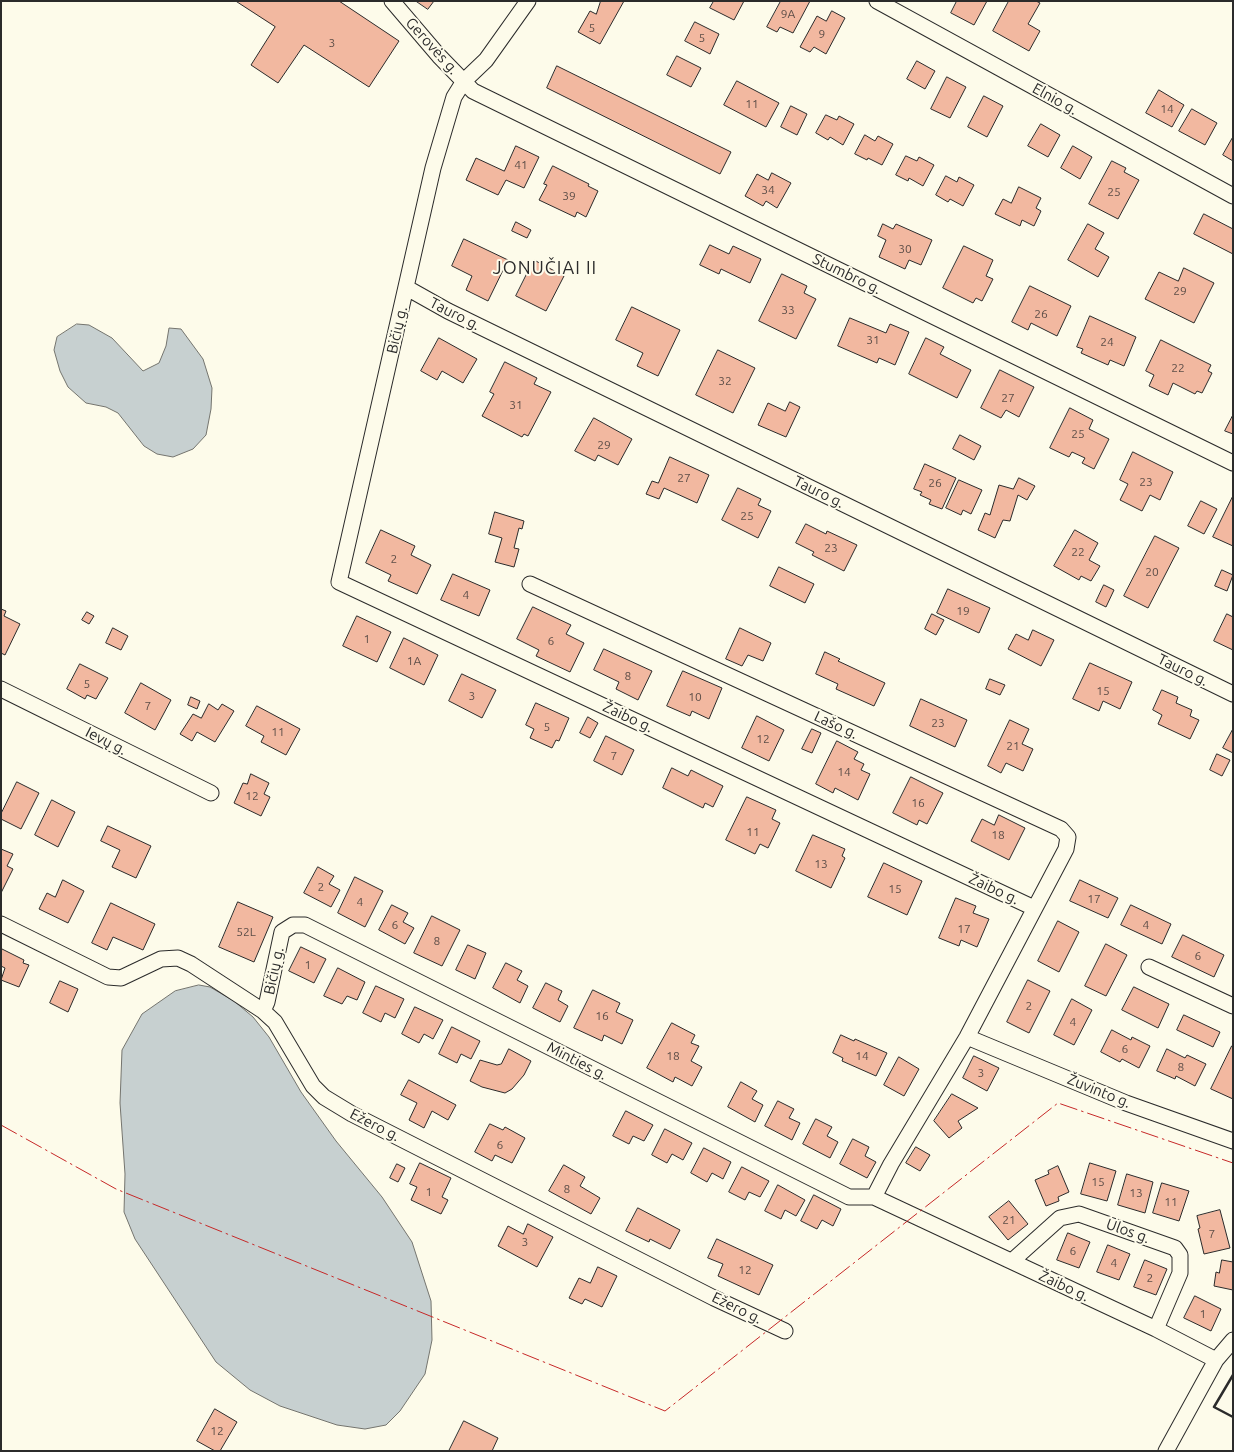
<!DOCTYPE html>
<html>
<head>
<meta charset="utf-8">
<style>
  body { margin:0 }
  #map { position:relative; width:1234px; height:1452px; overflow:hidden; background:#fdfbea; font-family:Ubuntu,sans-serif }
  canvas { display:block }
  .frame { position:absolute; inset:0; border:2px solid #2b2b2b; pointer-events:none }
</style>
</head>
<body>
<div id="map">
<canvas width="1234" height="1452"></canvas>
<div class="frame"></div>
</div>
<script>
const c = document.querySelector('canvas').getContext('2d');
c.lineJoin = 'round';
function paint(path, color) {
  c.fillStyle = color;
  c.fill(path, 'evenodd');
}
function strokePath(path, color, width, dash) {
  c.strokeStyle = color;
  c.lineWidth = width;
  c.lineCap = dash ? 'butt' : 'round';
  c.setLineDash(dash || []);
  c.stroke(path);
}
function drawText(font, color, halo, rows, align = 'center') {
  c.font = font + ' Ubuntu,sans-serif';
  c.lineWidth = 4;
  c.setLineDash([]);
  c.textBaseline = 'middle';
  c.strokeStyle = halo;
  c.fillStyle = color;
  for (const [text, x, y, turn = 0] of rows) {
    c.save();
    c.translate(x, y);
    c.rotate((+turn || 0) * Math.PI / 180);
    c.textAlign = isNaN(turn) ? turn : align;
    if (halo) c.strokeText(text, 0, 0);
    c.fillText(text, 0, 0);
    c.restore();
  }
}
const water = new Path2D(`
  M77,324L89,325L112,338L143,371L159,363L166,346L169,328L181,329L203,359L212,388L211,409L206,435L193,449L173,457L157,454L144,446L118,413L106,407L86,403L68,387L60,371L54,350L57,337Z
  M199,985L210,987L234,1001L253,1017L269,1037L301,1092L336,1141L382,1197L412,1242L431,1301L432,1340L425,1374L400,1411L386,1425L365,1429L337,1425L280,1406L250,1390L216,1362L135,1239L124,1212L125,1174L120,1103L122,1050L142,1014L175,991Z`);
paint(water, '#c7d0d0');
strokePath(water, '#74746e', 1);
const building = new Path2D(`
  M236,1H339L399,41L369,87L304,45L278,83L251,65L275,27Z
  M416,1H434L428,9Z
  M601,1H624L600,44L578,32L590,11L596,14Z
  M714,1H744L734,20L710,8Z
  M781,1H810L793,33L780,27L777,32L767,27Z
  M957,1H987L974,25L951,13Z
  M1009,1H1036L1040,3L1028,24L1040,31L1029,51L993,31Z
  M832,11L845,18L826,54L814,47L810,52L800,47L817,16L826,21Z
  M695,22L719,34L710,54L685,41Z
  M677,56L701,68L691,87L667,75Z
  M917,61L935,71L925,89L907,79Z
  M557,66L731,152L720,174L547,88Z
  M947,77L966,87L950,118L931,109Z
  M737,81L779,103L766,127L724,105Z
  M1159,90L1184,105L1172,127L1146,113Z
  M984,96L1003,106L987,137L968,127Z
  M791,106L807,114L797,135L781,127Z
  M1192,109L1217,123L1205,145L1179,131Z
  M826,115L837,120L839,116L854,124L843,145L830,137L828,140L816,133Z
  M1041,124L1060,135L1048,157L1028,146Z
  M865,135L875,141L878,136L893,144L882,165L868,158L867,160L855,154Z
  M1233,137V161L1223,155Z
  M516,146L539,157L524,188L506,180L498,195L466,180L476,158L504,171Z
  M1073,146L1092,157L1080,179L1061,168Z
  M906,156L917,161L919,157L934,165L923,186L909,178L908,181L896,175Z
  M1112,161L1126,168L1124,172L1139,180L1118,219L1089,204Z
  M553,166L589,184L588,186L598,191L586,217L577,212L575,217L539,200L547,185L544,184Z
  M772,173L791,183L777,208L766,201L763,206L745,196L757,174L768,180Z
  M946,176L957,182L959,177L974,185L963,206L950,199L948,202L936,195Z
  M1019,187L1041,198L1036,208L1041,211L1034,226L1022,220L1020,226L995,214L1003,199L1011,203Z
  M1204,214L1233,229V254L1194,234Z
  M516,222L531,230L527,238L512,231Z
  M883,224L893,229L896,224L932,240L921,265L909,260L905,269L879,257L886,240L878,236Z
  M1088,224L1104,233L1095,249L1109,257L1098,277L1068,260Z
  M464,239L508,260L488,301L466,290L472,276L452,266Z
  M710,245L729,254L733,246L761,259L750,283L721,269L719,274L700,265Z
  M964,246L993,260L986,276L993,279L982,301L976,298L973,303L943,288Z
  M534,260L564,276L546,311L516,296Z
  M1184,268L1214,283L1194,323L1145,299L1159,272L1178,281Z
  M782,274L807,286L804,293L816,299L796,339L759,321Z
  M1030,286L1071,306L1057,336L1031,323L1028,330L1012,322Z
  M632,307L680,330L658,376L637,366L643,353L616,340Z
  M1090,316L1136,337L1124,366L1110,360L1108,365L1081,353L1083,349L1077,347Z
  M850,318L886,333L890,324L909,332L895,365L879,358L877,363L838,346Z
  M439,338L477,359L463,383L442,371L437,380L421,371Z
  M926,338L944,347L940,354L971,370L957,398L909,374Z
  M1161,340L1211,365L1208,371L1212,373L1202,393L1197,391L1195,394L1173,383L1168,395L1149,386L1154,375L1146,371Z
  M718,350L755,368L733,413L696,395Z
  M505,362L537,378L534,384L551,392L528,436L524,434L522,437L482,416L494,394L490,392Z
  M1000,370L1034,387L1019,417L1006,410L1001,418L981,408Z
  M790,402L800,407L786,437L758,425L768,403L785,411Z
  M1070,408L1093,420L1089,429L1109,439L1094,469L1082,463L1085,458L1072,452L1069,457L1050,448Z
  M1233,415V434L1225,431Z
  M594,418L632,439L618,465L598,455L595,461L575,451Z
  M960,435L981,446L974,460L953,449Z
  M1133,452L1173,472L1160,500L1150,495L1142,511L1120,500L1128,484L1120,480Z
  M670,457L709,475L697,503L664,488L659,499L646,494L652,481L658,483Z
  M925,464L956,478L942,509L929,504L931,500L920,495L922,492L914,489Z
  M1019,478L1035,486L1027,500L1018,495L1010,521L1003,520L995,538L978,530L985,513L990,515L999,485L1013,489Z
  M959,480L982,490L971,514L963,510L961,515L946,508Z
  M738,488L761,499L758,505L771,511L758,538L722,520Z
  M1233,496V546L1213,537Z
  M1201,501L1217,509L1204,534L1188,526Z
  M495,512L524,521L522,529L519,528L514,548L519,549L514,567L495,562L502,538L489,534Z
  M806,524L826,534L827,531L857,545L844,571L812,555L814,552L796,543Z
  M381,530L415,546L411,555L431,565L417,594L388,581L391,575L366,563Z
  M1075,530L1098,543L1089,560L1100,566L1091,581L1081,576L1079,580L1054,566Z
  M1155,536L1179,548L1148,608L1124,596Z
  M779,567L814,584L805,603L770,586Z
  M1222,570L1233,575L1227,591L1215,586Z
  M453,574L490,590L479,616L441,600Z
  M1104,585L1114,590L1106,607L1096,602Z
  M948,589L990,608L979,633L937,613Z
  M533,607L571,625L566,634L584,643L570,672L536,656L539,650L517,639Z
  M1,609L6,611L4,616L20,624L5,655L1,653Z
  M87,612L94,616L89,624L82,620Z
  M932,614L944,620L936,635L925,629Z
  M1227,614L1233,617V650L1214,641Z
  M357,616L391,632L377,662L343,646Z
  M113,628L128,636L121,650L106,643Z
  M740,628L771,643L763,661L748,655L742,666L726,659Z
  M1033,630L1054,640L1041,666L1008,649L1016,634L1028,640Z
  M404,638L438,655L424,685L390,668Z
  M604,649L652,671L638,700L616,689L619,682L594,670Z
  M825,652L840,659L838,661L885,683L874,706L836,689L838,684L816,674Z
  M1090,663L1132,682L1120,709L1103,701L1099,711L1073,699Z
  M80,664L108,678L96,699L87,695L85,699L67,689Z
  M683,671L722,688L709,719L692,711L690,716L667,706Z
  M462,674L496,690L482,718L449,701Z
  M990,679L1005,685L1000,695L986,689Z
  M141,683L171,700L155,730L125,713Z
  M1162,690L1178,697L1176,703L1192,710L1190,716L1199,720L1190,739L1158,724L1162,715L1153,710Z
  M191,697L200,701L197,709L188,705Z
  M921,699L967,720L955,747L910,726Z
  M536,703L569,718L559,741L556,740L552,748L530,738L534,729L526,725Z
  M209,704L218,710L222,704L234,711L215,742L197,732L192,741L180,734L193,714L201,718Z
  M257,706L300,729L286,755L261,742L264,736L246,726Z
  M757,716L784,730L769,761L742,748Z
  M588,717L598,723L590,738L580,733Z
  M1010,720L1029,729L1022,744L1033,749L1023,771L1006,763L1001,773L988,766Z
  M812,729L821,733L812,753L802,749Z
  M1233,729V753L1223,748Z
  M606,736L634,750L622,775L594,761Z
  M837,741L858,752L854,759L864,764L861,770L870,774L858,800L835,788L833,793L816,784Z
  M1217,754L1230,760L1222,776L1210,770Z
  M672,768L688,776L691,770L723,786L713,807L705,803L703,808L663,788Z
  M251,774L269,783L264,794L270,797L261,816L234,803L243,783L247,784Z
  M911,777L943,793L927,824L919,820L917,825L893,813Z
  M17,782L39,793L21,829L1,819V814Z
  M747,797L776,810L772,819L780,823L768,848L760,844L755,854L726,840Z
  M52,800L75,812L58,847L35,835Z
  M999,815L1025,828L1009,860L971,841L982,819L994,825Z
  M108,826L151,846L136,878L112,867L120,850L101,841Z
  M813,835L845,849L842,856L845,858L831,888L796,871Z
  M1,849L13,854L7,866L13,869L1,893Z
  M884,863L922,881L907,915L868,897Z
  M318,867L334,876L329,884L340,890L331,907L304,893Z
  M355,877L383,891L365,927L338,913Z
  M63,880L84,891L68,923L39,909L47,893L55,897Z
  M1080,880L1118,898L1108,918L1070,901Z
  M956,898L976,906L973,913L989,919L977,947L961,940L959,946L939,938Z
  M238,902L273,917L254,962L219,947Z
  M111,903L155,924L143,950L113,937L107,950L92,943Z
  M392,905L408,913L403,922L414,928L405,944L379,930Z
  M1131,905L1171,924L1162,944L1121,925Z
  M432,916L460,930L442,966L414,953Z
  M1058,921L1079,932L1059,972L1038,961Z
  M1183,935L1224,955L1214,977L1172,957Z
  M1106,944L1127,955L1106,996L1085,986Z
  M468,945L486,953L475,979L456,970Z
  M301,947L326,959L314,983L289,971Z
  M2,949L24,960L23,963L29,965L19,987L1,980L5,968L1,966Z
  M506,963L522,971L517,980L528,986L520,1003L493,988Z
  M338,968L365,982L357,1000L347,996L342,1004L324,996Z
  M1028,980L1050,991L1029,1033L1007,1022Z
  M60,981L78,989L68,1012L50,1003Z
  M546,983L562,991L558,1000L568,1006L560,1022L533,1008Z
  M376,986L404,999L395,1018L385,1013L381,1022L363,1013Z
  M1134,987L1169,1004L1158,1028L1122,1010Z
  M593,990L620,1003L616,1012L633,1020L622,1044L604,1035L602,1041L574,1028Z
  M1072,999L1092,1010L1074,1045L1054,1035Z
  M415,1007L443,1020L433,1039L424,1034L419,1043L402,1034Z
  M1184,1015L1220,1032L1213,1047L1177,1030Z
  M672,1023L695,1035L691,1043L699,1046L691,1061L702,1067L692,1086L675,1077L673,1082L647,1068Z
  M452,1027L480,1041L471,1059L461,1054L457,1063L439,1054Z
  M1112,1030L1131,1040L1132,1037L1150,1046L1139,1068L1122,1059L1120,1062L1101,1052Z
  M841,1035L854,1041L855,1039L887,1053L876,1076L842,1061L843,1058L833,1053Z
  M1232,1046H1233V1099L1211,1089Z
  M509,1049L531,1061L524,1075L512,1089L505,1093L482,1087L470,1081L480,1060L497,1065L501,1064Z
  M1167,1049L1185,1058L1187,1055L1206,1064L1195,1086L1176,1076L1175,1079L1157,1071Z
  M974,1056L999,1068L987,1091L963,1078Z
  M899,1057L919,1069L904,1096L884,1085Z
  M409,1080L456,1105L448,1120L432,1111L424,1128L409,1120L417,1103L401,1095Z
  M741,1082L757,1091L752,1099L763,1105L755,1122L728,1107Z
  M952,1094L978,1108L958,1121L962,1128L949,1138L934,1121Z
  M778,1101L794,1109L789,1118L800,1123L792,1140L765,1126Z
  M626,1111L653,1125L644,1141L633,1136L629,1144L613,1136Z
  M816,1119L832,1127L827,1136L838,1142L830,1158L803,1144Z
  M490,1124L503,1130L505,1127L525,1138L512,1163L495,1155L492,1161L475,1152Z
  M665,1129L692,1143L683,1160L672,1154L667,1163L652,1155Z
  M853,1139L869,1147L865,1156L876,1162L867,1178L840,1164Z
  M916,1147L930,1155L920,1171L906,1163Z
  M704,1148L731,1162L723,1179L712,1173L707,1182L691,1173Z
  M420,1163L451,1178L442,1197L448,1200L441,1214L411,1200L417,1187L410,1184Z
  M1090,1163L1116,1171L1107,1201L1081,1194Z
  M397,1164L405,1168L398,1182L390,1178Z
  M564,1165L585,1177L580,1186L600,1198L591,1214L549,1191Z
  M1058,1166L1069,1192L1058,1197L1059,1201L1046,1206L1035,1180L1049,1174L1048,1171Z
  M742,1167L769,1181L760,1197L749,1192L745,1200L729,1192Z
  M1127,1174L1153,1182L1145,1213L1118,1205Z
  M1162,1183L1189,1191L1179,1221L1153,1213Z
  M778,1185L805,1200L796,1216L785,1210L781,1219L765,1211Z
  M814,1195L841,1209L833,1226L822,1220L817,1229L801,1221Z
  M1009,1201L1028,1224L1008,1240L989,1217Z
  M638,1208L680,1230L670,1249L650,1239L649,1242L626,1231Z
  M1220,1210L1230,1248L1204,1254L1198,1229L1200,1228L1197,1216Z
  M528,1224L553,1237L537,1267L498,1246L508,1226L523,1234Z
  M1068,1233L1090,1242L1079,1268L1057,1260Z
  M717,1239L773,1265L759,1295L718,1276L723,1264L708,1258Z
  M1108,1245L1130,1254L1119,1280L1097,1272Z
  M1145,1260L1167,1269L1156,1295L1134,1287Z
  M1222,1260L1233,1262V1290L1214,1286L1216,1272L1219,1273Z
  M598,1267L617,1276L602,1307L585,1299L582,1304L569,1298L579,1278L590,1283Z
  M1195,1296L1221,1309L1211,1331L1184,1318Z
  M215,1409L237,1422L220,1451H215L197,1441Z
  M464,1421L498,1438L492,1451H449Z`);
paint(building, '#f2b8a0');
strokePath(building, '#2b2b2b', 1);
const minor = new Path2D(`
  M392,1L439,56L473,91L1233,463
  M528,1L486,60L464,81L454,97L433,168L339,582L1034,908
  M877,1L1233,196
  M407,288L448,311L1233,694
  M530,584L1061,829L1068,837L1066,849L967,1037L891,1164L874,1197L1156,1329L1216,1360
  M1,689L211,793
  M1,924L108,977L121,978L161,959L178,958L191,964L263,1011L275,1022L313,1086L324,1097L352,1114L714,1298L785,1331
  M1149,967L1233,1006
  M263,1011L267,1002L282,932L293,925H305L849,1197H874
  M967,1037L1126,1103L1233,1141
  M1012,1261L1060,1218L1079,1214L1175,1248L1180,1255V1273L1156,1329
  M1166,1451L1216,1360L1233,1340`);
strokePath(minor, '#2b2b2b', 17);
strokePath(minor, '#fdfbea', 15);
strokePath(new Path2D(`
  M1233,1375L1214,1407L1233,1417`), '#2b2b2b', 2.5);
strokePath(new Path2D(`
  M1,1125L116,1189L665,1411L1058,1103L1233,1163`), '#c62828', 1, [18, 4, 2.5, 4]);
drawText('12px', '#5d4e48', null, [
  ["9A",788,14],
  ["5",592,28],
  ["9",822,34],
  ["5",702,38],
  ["3",332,43],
  ["11",752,104],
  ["14",1167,109],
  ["41",521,165],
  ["34",768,190],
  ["25",1114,192],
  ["39",569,196],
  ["30",905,249],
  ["29",1180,291],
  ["33",788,310],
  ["26",1041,314],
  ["31",873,340],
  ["24",1107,342],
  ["22",1178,368],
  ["32",725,381],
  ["27",1008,398],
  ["31",516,405],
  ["25",1078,434],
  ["29",604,445],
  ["27",684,478],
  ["23",1146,482],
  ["26",935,483],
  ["25",747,516],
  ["23",831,548],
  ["22",1078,552],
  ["2",394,559],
  ["20",1152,572],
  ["4",466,595],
  ["19",963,611],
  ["1",367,639],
  ["6",551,641],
  ["1A",414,661],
  ["8",628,676],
  ["5",87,684],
  ["15",1103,691],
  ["3",472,696],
  ["10",695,697],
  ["7",148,706],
  ["23",938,723],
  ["5",547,727],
  ["11",278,732],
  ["12",763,739],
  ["21",1013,746],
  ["7",614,756],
  ["14",844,772],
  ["12",252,796],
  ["16",918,803],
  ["11",753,832],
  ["18",998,835],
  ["13",821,864],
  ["2",321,887],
  ["15",895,889],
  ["17",1094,899],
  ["4",360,902],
  ["6",395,925],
  ["4",1146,925],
  ["17",964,929],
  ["52L",246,932],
  ["8",437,941],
  ["6",1198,956],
  ["1",308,965],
  ["2",1029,1006],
  ["16",602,1016],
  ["4",1073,1022],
  ["6",1125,1049],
  ["18",673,1056],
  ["14",862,1056],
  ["8",1181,1067],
  ["3",981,1073],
  ["6",500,1145],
  ["15",1098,1182],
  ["8",567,1189],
  ["1",429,1192],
  ["13",1136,1193],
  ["11",1171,1202],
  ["21",1009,1220],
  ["7",1212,1234],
  ["3",525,1242],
  ["6",1073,1251],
  ["4",1114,1263],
  ["12",745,1270],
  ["2",1150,1278],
  ["1",1203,1314],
  ["12",217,1431]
]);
drawText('15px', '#2b2b2b', '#fdfbea', [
  ["Gerovės g.",432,46,48],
  ["Elnio g.",1055,99,29],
  ["Stumbro g.",847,274,26],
  ["Tauro g.",455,314,27],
  ["Bičių g.",397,330,-77],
  ["Tauro g.",819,492,26],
  ["Tauro g.",1183,670,26],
  ["Žaibo g.",628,717,25],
  ["Lašo g.",836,725,25],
  ["Ievų g.",106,741,27],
  ["Žaibo g.",994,889,25],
  ["Bičių g.",274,971,-78],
  ["Minties g.",577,1061,27],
  ["Žuvinto g.",1099,1091,22],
  ["Ežero g.",375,1125,27],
  ["Ūlos g.",1128,1231,20],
  ["Žaibo g.",1064,1286,25],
  ["Ežero g.",737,1308,26]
]);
c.letterSpacing = '1px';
drawText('18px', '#2b2b2b', '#fdfbea', [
  ["JONUČIAI II",545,268]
]);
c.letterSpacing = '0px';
</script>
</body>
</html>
